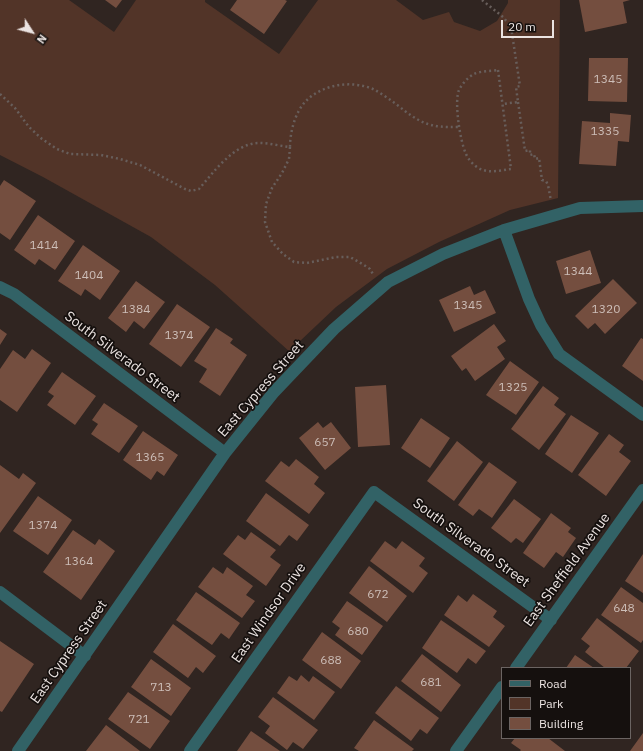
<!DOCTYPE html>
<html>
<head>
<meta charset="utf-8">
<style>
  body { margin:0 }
  #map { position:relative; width:643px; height:751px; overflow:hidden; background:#302521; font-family:"IBM Plex Sans",sans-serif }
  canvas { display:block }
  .legend { position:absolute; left:501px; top:667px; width:130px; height:72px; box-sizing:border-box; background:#15100e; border:1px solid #6b6462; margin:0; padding:5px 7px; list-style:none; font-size:12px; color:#ebe3e1 }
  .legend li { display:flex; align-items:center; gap:8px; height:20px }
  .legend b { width:20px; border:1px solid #6b6462 }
  .north { position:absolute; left:12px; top:12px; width:40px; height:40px; -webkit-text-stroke:3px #15100e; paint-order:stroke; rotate:126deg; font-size:11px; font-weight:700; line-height:16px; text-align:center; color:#ebe3e1 }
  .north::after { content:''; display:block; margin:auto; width:14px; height:18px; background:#ebe3e1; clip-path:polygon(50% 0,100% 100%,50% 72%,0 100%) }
  .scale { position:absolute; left:501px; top:20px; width:53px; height:18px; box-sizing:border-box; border:2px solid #ebe3e1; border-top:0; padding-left:5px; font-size:12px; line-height:14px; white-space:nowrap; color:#ebe3e1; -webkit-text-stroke:3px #15100e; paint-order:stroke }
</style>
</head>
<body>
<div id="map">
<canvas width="643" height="751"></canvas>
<ul class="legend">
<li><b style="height:5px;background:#326266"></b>Road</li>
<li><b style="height:11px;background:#523428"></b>Park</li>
<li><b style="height:11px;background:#744e3f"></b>Building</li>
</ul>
<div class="north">N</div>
<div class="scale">20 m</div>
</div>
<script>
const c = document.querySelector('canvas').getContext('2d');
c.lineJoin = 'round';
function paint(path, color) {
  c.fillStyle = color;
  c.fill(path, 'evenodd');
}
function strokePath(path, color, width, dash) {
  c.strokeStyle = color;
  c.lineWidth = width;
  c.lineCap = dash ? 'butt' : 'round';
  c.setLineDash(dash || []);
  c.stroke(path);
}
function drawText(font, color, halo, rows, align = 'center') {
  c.font = font + ' "IBM Plex Sans",sans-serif';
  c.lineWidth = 3.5;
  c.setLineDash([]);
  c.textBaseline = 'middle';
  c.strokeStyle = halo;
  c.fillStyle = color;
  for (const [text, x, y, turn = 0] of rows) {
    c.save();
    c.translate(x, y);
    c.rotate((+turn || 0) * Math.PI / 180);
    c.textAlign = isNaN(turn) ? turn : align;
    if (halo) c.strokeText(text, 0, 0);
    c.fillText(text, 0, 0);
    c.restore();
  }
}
paint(new Path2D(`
  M0,0H69L114,32L136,0H205V2L279,54L318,0H396L423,20L449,12L454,22L480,31L497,21L508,3V0H560L558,198L510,210L439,242L387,269L336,307L299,342L290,352L215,285L151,237L43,177L0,155Z`), '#523428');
paint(new Path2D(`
  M105,0H122L116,8Z
  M237,0H285L287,1L264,34L230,10Z
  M579,0H630L623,2L627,23L585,32Z
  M589,58H628L627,102L588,101Z
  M610,113L631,115L629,142L618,141L616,166L579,164L582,121L610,123Z
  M4,180L36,201L10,240L0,233V186Z
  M38,215L75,241L55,270L39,259L35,265L14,250Z
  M83,245L120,271L100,300L85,289L81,296L58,281Z
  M590,250L601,283L566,294L556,261Z
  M613,279L637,303L605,334L595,323L588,329L575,316Z
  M136,281L165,302L144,329L134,321L126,332L108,318Z
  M470,286L474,295L485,290L496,313L454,332L439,300Z
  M177,304L210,327L181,367L149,344Z
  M494,324L506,341L497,347L505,359L475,381L466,368L462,371L451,356Z
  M216,328L233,339L230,343L247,355L220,396L199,382L207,369L194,361Z
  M0,329L7,334L0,345Z
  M641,338L643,339V381L622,366Z
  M32,349L51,363L17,412L0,400V369L13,350L25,359Z
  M510,361L539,382L516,415L486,395Z
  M62,372L96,396L75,425L47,405L54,396L48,392Z
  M386,385L390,445L358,447L355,387Z
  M543,386L559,398L554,405L566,414L539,450L511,429Z
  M104,403L138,426L119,453L91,434L98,424L92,420Z
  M571,415L599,433L572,473L545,454Z
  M421,418L450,438L430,468L401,448Z
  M318,422L323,428L331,422L351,448L325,470L299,438Z
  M143,431L178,455L164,476L157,471L151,480L123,460Z
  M609,434L624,445L619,452L631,461L606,496L578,475Z
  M457,441L483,462L454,501L427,481Z
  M296,459L319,477L314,484L325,493L309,514L265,481L281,461L289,467Z
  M489,462L517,482L492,518L479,509L473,516L458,505Z
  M0,465L19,479L23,473L36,483L0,533Z
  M266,493L309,525L297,541L289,535L280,546L246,521Z
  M38,496L72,520L48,555L13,531Z
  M514,499L541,519L523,543L516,538L511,543L491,528Z
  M551,513L571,528L568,532L576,538L563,557L556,552L544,568L523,553Z
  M73,530L95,545L99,539L115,551L81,600L43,572Z
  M251,532L276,550L270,557L281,565L266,586L223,554L238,535L245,540Z
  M385,541L396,549L402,541L425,558L419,566L428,573L413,593L370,561Z
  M643,554V593L625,581Z
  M369,566L407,596L387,622L349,593Z
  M213,567L223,574L227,567L253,586L246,595L255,601L242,618L198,587Z
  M621,587L643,603V640L641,643L601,615Z
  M196,592L240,623L229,639L221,633L212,645L176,620Z
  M473,594L497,611L493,617L505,626L489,647L444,615L458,595L467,602Z
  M347,601L383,626L362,655L335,635L340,628L332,622Z
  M597,618L639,651L626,668H605L585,652L590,646L581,639Z
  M441,620L486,651L476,664L468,658L457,673L422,648Z
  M173,624L216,656L203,673L196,667L188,678L153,652Z
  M322,632L361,661L341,689L302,660Z
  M0,641L34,664L2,712L0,711Z
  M422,654L461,685L441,712L401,681Z
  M575,655L594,668H566Z
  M151,659L191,688L171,716L131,687Z
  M301,675L309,682L313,676L335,692L314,720L277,693L289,676L297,681Z
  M396,686L439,718L427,734L420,729L411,741L375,713Z
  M128,692L170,721L150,749L108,719Z
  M273,697L318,730L303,749L293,742L287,750L265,733L270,726L258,717Z
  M374,720L414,749L412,751H359L354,748Z
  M106,725L140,751H86Z
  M251,731L280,751H237Z
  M643,733V751H630Z
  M515,738H548L565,751H520L521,750L511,743Z`), '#744e3f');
strokePath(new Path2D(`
  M482,0L503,17L511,27L520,86L516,87L518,102L502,104
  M498,70L511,169C502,170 492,173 483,170C476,168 469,161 466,154C460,141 454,102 459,90C462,84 468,77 474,74C480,71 491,71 498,70Z
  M0,94L15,108L29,127L42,139L57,149L70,154L101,155L120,159L140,165L185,189L191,191L199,189C213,173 234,143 259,143C269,143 280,146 290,147C290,132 295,113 305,102C322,84 351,80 373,89C381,93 389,99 396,104C420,123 428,128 460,127
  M518,102L525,151L530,150V155L534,154L535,159L539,158L542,180L546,181L548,185L551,201
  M290,147L289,159L282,173L272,188L266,204L265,222L272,242L283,254L294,262L307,263L336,257H350L364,265L370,269L374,276`), '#685e5b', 2.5, [2, 3]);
strokePath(new Path2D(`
  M504,230L529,299L541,325L559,354L643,415
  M0,287L14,294L225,453
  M0,592L85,656
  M516,668L643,490
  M18,751L225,453L274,392L334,329L388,282L443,254L504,230L580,208L643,206
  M190,751L374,492L551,620
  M456,751L502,687`), '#326266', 12);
drawText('12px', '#cdbeb8', null, [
  ["1345",608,80],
  ["1335",605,132],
  ["1414",44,246],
  ["1344",578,272],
  ["1404",89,276],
  ["1345",468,306],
  ["1384",136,310],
  ["1320",606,310],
  ["1374",179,336],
  ["1325",513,388],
  ["657",325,443],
  ["1365",150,458],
  ["1374",43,526],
  ["1364",79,562],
  ["672",378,595],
  ["648",624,609],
  ["680",358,632],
  ["688",331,661],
  ["681",431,683],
  ["713",161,688],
  ["721",139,720]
]);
drawText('14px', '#ebe3e1', '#15100e', [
  ["South Silverado Street",122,357,37],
  ["East Cypress Street",261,389,-49],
  ["South Silverado Street",471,543,36],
  ["East Sheffield Avenue",567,570,-54],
  ["East Windsor Drive",269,613,-55],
  ["East Cypress Street",69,652,-55]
]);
</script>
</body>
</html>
